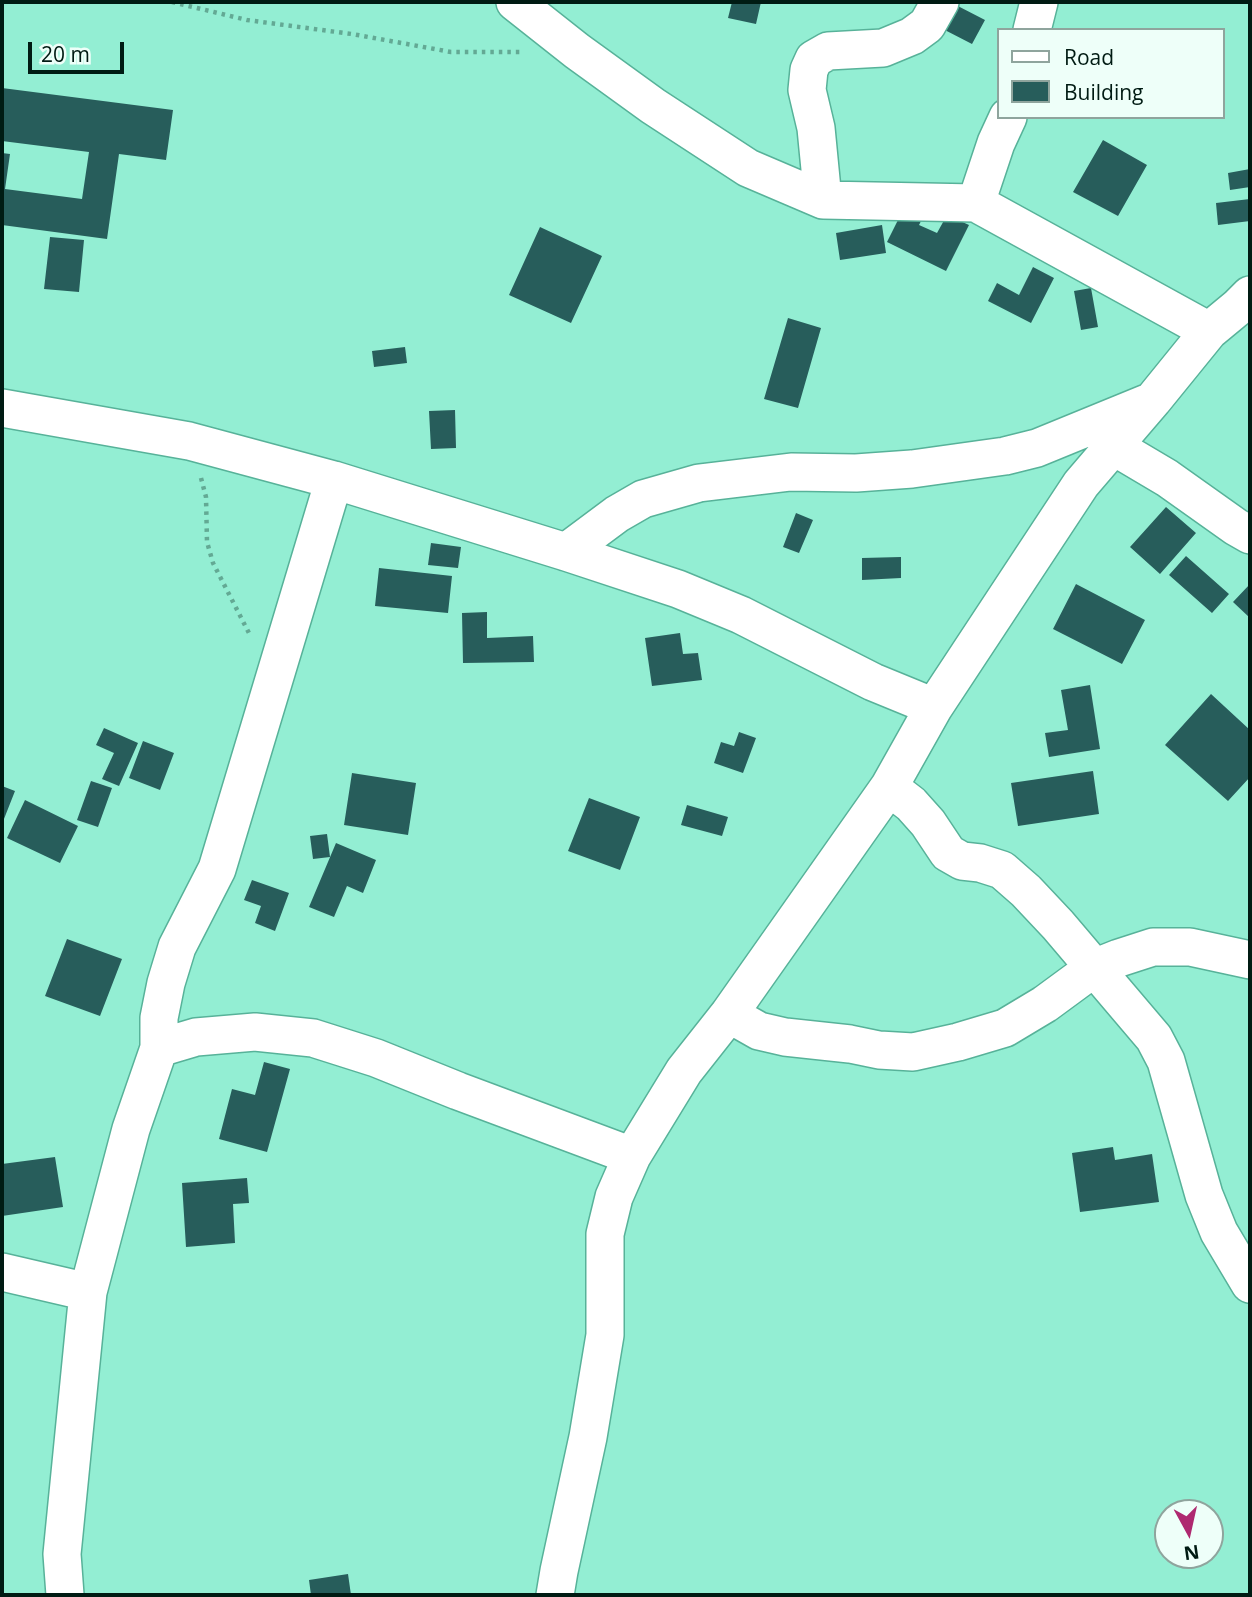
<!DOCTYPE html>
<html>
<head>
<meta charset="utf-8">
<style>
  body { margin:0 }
  #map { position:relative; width:1252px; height:1597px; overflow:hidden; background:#93eed3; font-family:"Open Sans",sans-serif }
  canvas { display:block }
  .frame { position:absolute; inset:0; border:4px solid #001b13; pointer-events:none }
  .legend { position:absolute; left:997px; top:28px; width:228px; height:91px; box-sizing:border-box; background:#eefff9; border:2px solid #8fa49d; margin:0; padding:9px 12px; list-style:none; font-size:21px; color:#001b13 }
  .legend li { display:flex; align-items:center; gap:14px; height:35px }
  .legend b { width:35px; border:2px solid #8fa49d }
  .north { position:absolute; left:1154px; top:1499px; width:70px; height:70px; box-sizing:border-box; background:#eefff9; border:2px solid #8fa49d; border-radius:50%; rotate:172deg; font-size:19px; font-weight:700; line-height:28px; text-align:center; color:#001b13 }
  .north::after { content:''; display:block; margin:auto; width:24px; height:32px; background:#ae2970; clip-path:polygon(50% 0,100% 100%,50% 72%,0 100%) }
  .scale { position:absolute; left:28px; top:42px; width:96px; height:32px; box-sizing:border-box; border:4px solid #001b13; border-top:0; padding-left:9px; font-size:21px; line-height:24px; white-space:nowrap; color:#001b13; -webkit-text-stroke:5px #eefff9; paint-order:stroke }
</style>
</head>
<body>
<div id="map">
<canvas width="1252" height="1597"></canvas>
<div class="frame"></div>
<ul class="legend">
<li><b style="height:9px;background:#fff"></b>Road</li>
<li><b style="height:19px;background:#275d5b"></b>Building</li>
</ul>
<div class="north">N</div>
<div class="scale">20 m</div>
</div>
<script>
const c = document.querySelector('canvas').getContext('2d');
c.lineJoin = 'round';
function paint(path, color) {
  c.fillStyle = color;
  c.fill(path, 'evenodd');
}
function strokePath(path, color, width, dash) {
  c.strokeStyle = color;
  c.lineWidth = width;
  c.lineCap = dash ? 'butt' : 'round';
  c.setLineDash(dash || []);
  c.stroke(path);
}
paint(new Path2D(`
  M732,2H761L756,24L728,18Z
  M952,3L985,20L972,44L939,27Z
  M2,88L173,110L166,160L119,154L107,239L2,225V153L10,154L5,189L82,199L89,152L2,141Z
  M1103,140L1147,165L1118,216L1073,192Z
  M1250,169V187L1230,190L1228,173Z
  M1250,199V221L1218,225L1216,203Z
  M905,206L924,215L919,225L937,233L947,215L969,225L946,271L887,242Z
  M882,225L886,253L840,260L836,233Z
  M540,227L602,256L571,323L509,295Z
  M50,237L84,240L79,292L44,289Z
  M1033,267L1054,278L1031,323L988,301L997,283L1019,295Z
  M1091,288L1098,327L1081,330L1074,291Z
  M788,318L821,328L798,408L764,399Z
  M405,347L407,363L374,367L372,351Z
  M455,410L456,448L431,449L429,411Z
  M1166,507L1196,533L1160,574L1130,547Z
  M796,513L813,520L799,553L783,547Z
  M431,543L461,547L458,568L428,565Z
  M1186,556L1229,594L1212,613L1169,575Z
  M901,557V578L862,580V558Z
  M379,568L452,576L448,613L375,606Z
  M1076,584L1145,620L1122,664L1053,629Z
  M1250,584V618L1233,602Z
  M487,612V638L533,636L534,662L463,663L462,613Z
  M680,633L683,654L698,653L702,680L652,686L645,638Z
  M1090,685L1100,749L1049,757L1045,733L1068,730L1061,690Z
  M1211,694L1250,730V777L1228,801L1165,745Z
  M104,728L138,743L119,786L102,779L114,753L96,745Z
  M739,732L756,738L743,773L714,763L721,742L734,746Z
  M143,741L174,753L160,790L129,778Z
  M1093,771L1099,814L1018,826L1011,783Z
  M352,773L416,783L408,835L344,825Z
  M91,781L112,788L98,827L77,820Z
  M2,786L15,791L2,824Z
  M589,798L640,817L620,870L568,851Z
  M25,800L78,826L60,863L7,838Z
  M687,805L728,817L722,836L681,825Z
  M327,834L330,857L313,859L310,836Z
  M336,843L376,860L363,893L347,886L334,917L309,907Z
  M252,880L289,893L275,931L255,923L261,906L244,900Z
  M67,939L122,959L100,1016L45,996Z
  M264,1062L290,1069L267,1152L219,1139L232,1089L255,1095Z
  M1113,1147L1115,1160L1152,1154L1159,1202L1080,1212L1072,1153Z
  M55,1157L63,1207L2,1216V1164Z
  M247,1178L249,1203L233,1204L235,1243L186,1247L182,1183Z
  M348,1574L351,1595H311L309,1580Z`), '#275d5b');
const street = new Path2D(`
  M515,2L577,51L653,106L748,168L823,200L976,203L1209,331
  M1032,30L1039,2
  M823,200L816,128L807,90L809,70L814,59L828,51L883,48L912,36L927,25L940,2
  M976,203L996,143L1008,117
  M2,408L189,441L334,480L566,552L678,589L741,615L873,682L934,707
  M1113,446L1167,478L1236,527L1250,535
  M566,552L617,514L643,499L699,483L791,472L856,473L912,469L1005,456L1037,448L1147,403
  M889,787L911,804L928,823L948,853L962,861L980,863L1002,870L1026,891L1058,925L1154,1038L1166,1061L1204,1195L1219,1232L1250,1284
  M729,1014L759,1031L785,1037L850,1044L879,1050L913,1052L958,1042L1005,1028L1045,1004L1094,968L1119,958L1153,947H1190L1250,960
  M159,1048V1018L166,983L177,947L217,869L334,480
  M2,1272L88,1292
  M65,1595L62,1554L88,1292L131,1129L159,1048L196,1037L255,1032L313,1038L376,1058L458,1091L632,1156
  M555,1595L559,1571L588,1437L605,1335V1234L614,1197L632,1156L684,1071L729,1014L889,787L934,707L1081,484L1153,400L1209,331L1238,307L1250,295`);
strokePath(street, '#57b299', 40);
strokePath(new Path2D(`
  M172,2L247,20L352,34L451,52H520
  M201,478L206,497L207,542L213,563L251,637`), '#63a994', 4.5, [3.5, 5]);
strokePath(street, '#fff', 37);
</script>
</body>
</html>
